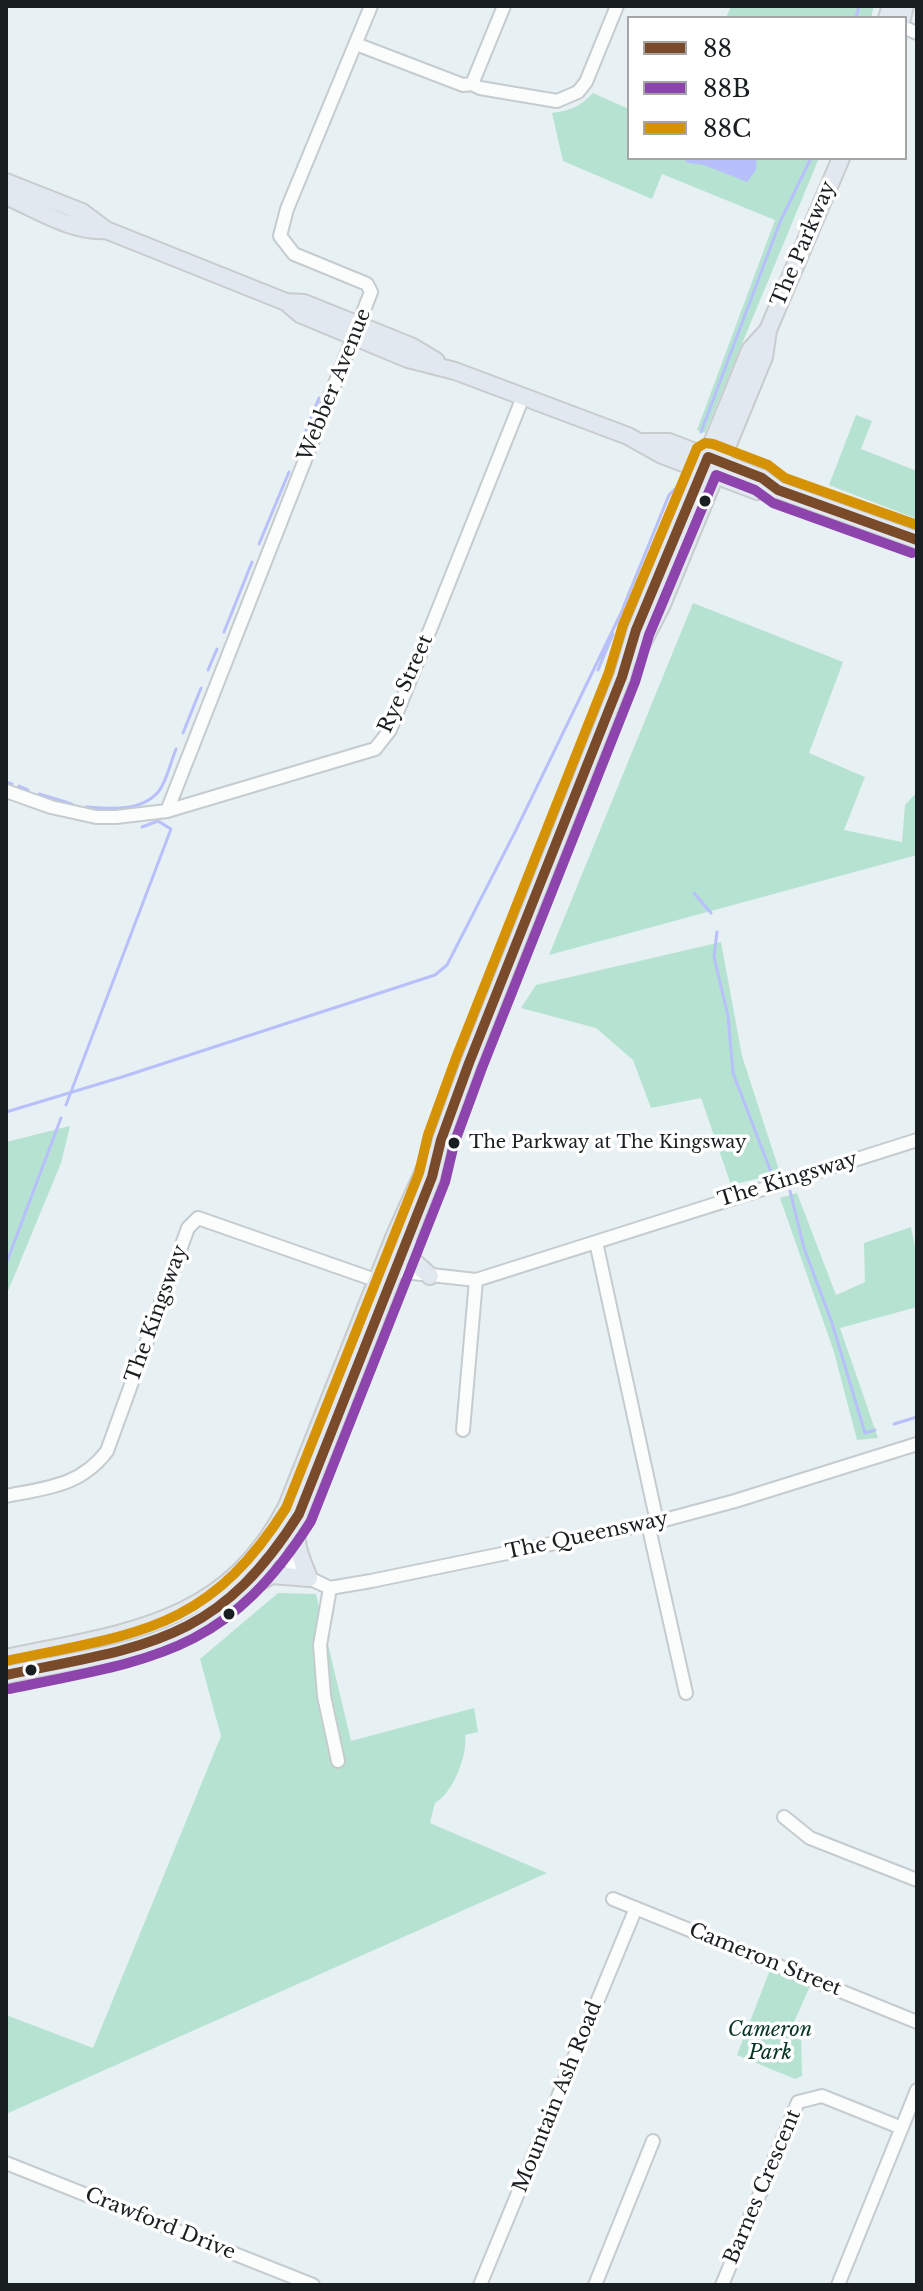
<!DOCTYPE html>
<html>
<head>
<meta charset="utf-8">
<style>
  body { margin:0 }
  #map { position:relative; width:923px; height:2291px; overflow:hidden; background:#e7f0f3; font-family:"Libre Baskerville",serif }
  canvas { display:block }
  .frame { position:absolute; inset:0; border:8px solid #191e20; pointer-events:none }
  .legend { position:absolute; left:627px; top:16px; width:280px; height:144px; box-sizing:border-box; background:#fff; border:2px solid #a3a5a6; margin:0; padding:10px 14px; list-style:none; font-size:24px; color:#191e20 }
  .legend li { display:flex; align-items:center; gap:16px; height:40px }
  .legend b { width:40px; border:2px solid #a3a5a6 }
</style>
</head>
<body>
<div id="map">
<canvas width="923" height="2291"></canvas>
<div class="frame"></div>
<ul class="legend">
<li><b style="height:10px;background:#7a4b2a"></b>88</li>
<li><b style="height:10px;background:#8e44ad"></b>88B</li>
<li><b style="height:10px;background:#d69205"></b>88C</li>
</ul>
</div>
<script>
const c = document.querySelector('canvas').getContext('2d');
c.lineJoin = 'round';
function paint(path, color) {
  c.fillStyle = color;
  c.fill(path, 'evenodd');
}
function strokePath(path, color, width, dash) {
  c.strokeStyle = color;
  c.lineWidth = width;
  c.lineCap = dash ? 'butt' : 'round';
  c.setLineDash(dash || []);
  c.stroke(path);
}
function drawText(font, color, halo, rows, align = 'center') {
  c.font = font + ' "Libre Baskerville",serif';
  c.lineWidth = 7;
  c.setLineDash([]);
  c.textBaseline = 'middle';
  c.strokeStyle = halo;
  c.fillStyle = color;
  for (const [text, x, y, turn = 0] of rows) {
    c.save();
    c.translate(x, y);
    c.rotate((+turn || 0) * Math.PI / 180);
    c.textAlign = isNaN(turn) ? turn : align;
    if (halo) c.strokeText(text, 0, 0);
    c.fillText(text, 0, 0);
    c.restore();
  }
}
paint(new Path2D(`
  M731,6H874L871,18H726Z
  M593,93L629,109V158H819L705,433L697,430L775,220L662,174L652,199L563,161L552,113C570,111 581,106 593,93Z
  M856,415L872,421L861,449L917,471V519L829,485Z
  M693,603L843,662L809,753L865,777L844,830L902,842L905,805L917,792V855L549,955Z
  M721,942L742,1056L780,1173L731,1185L701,1098L651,1108L633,1060L596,1028L521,1008L536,985Z
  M70,1126L61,1163L6,1296V1142Z
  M797,1193L836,1295L865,1282L864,1243L911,1227L917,1257V1307L840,1328L878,1438L857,1440L834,1352L780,1198Z
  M278,1593L316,1594L351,1741L474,1708L478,1732L465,1735C468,1755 453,1793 435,1803L430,1823L547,1873L6,2114V2015L93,2048L221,1736L200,1659Z
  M770,1970L810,1986L791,2029L801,2034L802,2076L795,2079L737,2055Z`), '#b6e3d1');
paint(new Path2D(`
  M683,158H757L756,170L747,182L704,165L688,163Z`), '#b7c0fa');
strokePath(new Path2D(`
  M856,18L859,6
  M701,432L780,222L811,158
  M295,458L319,398
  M259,544L289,472
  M623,608L669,495L680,484
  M224,632L252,562
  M612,635L598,670L613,634
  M208,670L217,649
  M183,733L201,688
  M6,782L12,784
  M19,786L28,790
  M39,794L72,804
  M86,807C110,809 142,812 159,791C167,780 171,761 176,749
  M694,893L711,913
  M717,932L714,957L728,1016L733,1073L771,1172
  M66,1105L171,829L158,821L142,827
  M6,1112L122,1077L435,975L447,965L516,830L623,609
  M790,1191L804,1248L832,1323L865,1433L875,1430
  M6,1264L61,1118
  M894,1424L917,1417`), '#b7c0fa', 3);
const minor = new Path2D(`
  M905,28L917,33
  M356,44L463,85L472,84L480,88L557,101L578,92L586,82L617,6
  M472,84L504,6
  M6,791L51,807L96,817H116L167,811L375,749L390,730L523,397
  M167,811L371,292L367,284L294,254L280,236L287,209L371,6
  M596,1242L657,1522
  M386,1270L476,1280L917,1140
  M463,1430L476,1280
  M6,1496C46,1488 81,1486 107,1451L188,1228L198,1218L381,1282
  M648,1524L686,1693
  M268,1545L309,1578L330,1588L371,1581L657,1522L735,1501L917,1444
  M330,1588L320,1645L324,1696L338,1761
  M784,1817L810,1838L917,1880
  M613,1899L917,2022
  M6,2163L313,2285
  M480,2285L636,1908
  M595,2285L653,2141
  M722,2285L798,2102L822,2096L902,2128
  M838,2285L917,2090`);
const major = new Path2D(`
  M887,18L891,6
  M902,18L905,6
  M6,182L82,212L106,230L286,302L300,314L408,359L455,371L628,436L662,455L757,491L778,490
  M6,196C36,209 73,233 106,230
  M286,302L304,303L413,347L436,361
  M643,442H669L762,478L778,490L917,540
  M636,655L661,607L764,357L768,330L841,158
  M407,1239L411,1259L430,1276
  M298,1518C293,1540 300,1557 309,1578
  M250,1587L272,1575L309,1578
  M6,1658C123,1633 226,1626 287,1506L395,1235L431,1155
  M6,1675C64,1662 129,1656 184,1629C232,1606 272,1559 299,1514L432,1177L441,1140L469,1063L622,677L636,630L750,350L768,330`);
strokePath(minor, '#c5cccf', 16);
strokePath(major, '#c8ccce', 20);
strokePath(minor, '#fbfdfd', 12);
strokePath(major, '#e1e8ef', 16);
strokePath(new Path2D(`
  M6,1675C145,1646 217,1644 299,1514L432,1177L441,1140L469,1063L622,677L636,630L708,457L762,478L778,490L917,540`), '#7a4b2a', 10);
strokePath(new Path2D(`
  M9,1689C152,1659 226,1655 311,1521L445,1182L454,1144L482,1068L635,682L649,635L716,475L755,490L773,503L912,553`), '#8e44ad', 10);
strokePath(new Path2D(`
  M6,1661C138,1633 208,1631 286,1508L419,1173L428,1135L456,1058L609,672L623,625L697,448L705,443L713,444L768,465L785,478L917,525`), '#d69205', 10);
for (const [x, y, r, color] of [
  [705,501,7,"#191e20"],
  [454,1143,7,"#191e20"],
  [229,1614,7,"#191e20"],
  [31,1670,7,"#191e20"]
]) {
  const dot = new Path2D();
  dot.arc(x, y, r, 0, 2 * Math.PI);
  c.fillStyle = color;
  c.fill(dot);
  strokePath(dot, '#fff', 3);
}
drawText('18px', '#191e20', '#fff', [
  ["The Parkway at The Kingsway",469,1143]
], 'left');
drawText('20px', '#191e20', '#fff', [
  ["The Parkway",804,244,-67],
  ["Webber Avenue",335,385,-68],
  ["Rye Street",406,684,-66],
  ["The Kingsway",788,1180,-17],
  ["The Kingsway",157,1314,-70],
  ["The Queensway",587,1536,-12],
  ["Cameron Street",765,1960,22],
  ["Mountain Ash Road",558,2097,-68],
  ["Barnes Crescent",763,2187,-67],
  ["Crawford Drive",160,2224,22]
]);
drawText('italic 20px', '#053423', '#fff', [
  ["Cameron",770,2030],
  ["Park",770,2053]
]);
</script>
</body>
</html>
